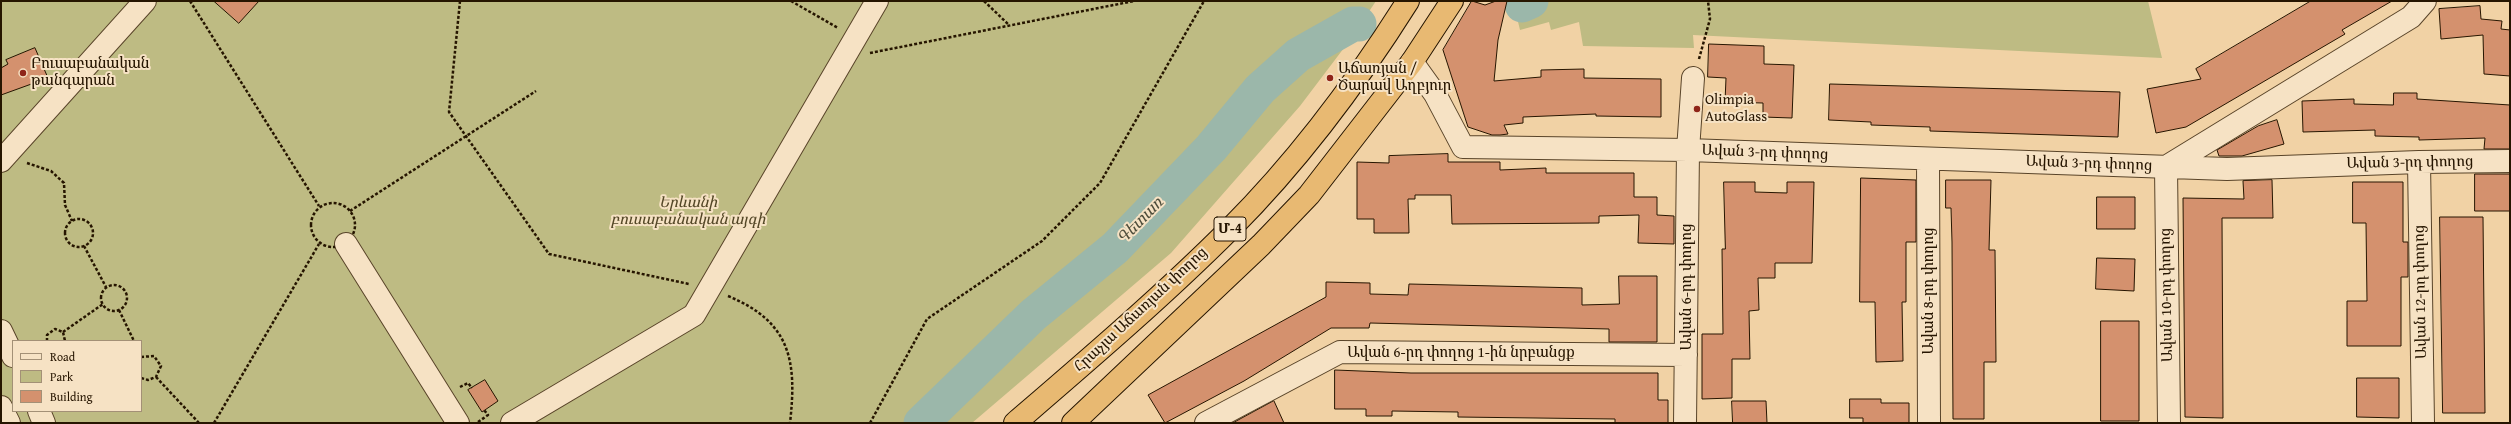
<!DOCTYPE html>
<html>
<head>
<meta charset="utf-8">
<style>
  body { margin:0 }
  #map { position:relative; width:2511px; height:424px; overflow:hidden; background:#f1d2a5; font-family:"Gentium Book Plus",serif }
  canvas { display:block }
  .frame { position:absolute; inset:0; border:2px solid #261500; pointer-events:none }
  .legend { position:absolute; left:12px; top:340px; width:130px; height:72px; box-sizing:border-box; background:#f6e2c4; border:1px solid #a39076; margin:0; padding:5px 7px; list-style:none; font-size:12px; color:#261500 }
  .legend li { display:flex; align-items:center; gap:8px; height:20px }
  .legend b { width:20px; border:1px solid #a39076 }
</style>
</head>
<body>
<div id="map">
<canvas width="2511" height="424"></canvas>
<div class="frame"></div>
<ul class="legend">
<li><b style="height:5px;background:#f6e2c4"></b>Road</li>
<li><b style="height:11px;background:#bebb83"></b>Park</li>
<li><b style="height:11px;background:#d4916e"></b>Building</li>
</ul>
</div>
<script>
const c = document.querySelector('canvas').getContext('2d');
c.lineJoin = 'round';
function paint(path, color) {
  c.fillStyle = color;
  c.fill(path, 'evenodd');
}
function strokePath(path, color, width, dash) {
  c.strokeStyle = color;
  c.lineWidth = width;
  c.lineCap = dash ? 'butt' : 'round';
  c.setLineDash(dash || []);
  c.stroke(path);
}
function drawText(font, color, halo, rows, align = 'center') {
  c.font = font + ' "Gentium Book Plus","Noto Serif Armenian",serif';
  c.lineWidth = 4;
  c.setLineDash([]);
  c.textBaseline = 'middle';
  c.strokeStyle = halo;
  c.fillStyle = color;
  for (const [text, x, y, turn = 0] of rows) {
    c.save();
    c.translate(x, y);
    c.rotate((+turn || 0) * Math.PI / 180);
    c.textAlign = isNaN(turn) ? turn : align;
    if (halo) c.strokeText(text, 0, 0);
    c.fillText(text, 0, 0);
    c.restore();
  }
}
paint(new Path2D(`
  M1,1H1376L1350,40L1300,106L1171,253L972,423H1ZM13,341H141V411H13Z
  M1513,1H2148L2162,58L1693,35L1694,48L1583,46L1579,22L1551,30L1549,22L1520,30Z`), '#bebb83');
strokePath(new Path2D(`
  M1522,5L1531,1
  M921,423L1033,315L1115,248L1211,148L1260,89L1298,55L1353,24H1359`), '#9bb7aa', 35);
const building = new Path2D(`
  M214,1H259L239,23Z
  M1472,1L1485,5L1496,1H1507L1498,40L1494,81L1541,77V70L1584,69V78L1661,79V117L1596,116V114L1523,117V123L1504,125L1508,134L1500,135H1492L1468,127L1443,50Z
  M2311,1H2392L2342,30L2345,34L2186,127L2156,133L2147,89L2201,79L2196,69Z
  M2480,6L2481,19L2502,21L2501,29L2510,30V76L2484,74L2483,35L2441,39L2439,9Z
  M1709,44L1764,46V64L1794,65L1792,118L1763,117V103L1725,102L1726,78L1708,77Z
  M35,48L48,78L1,95V68L8,64L6,60Z
  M1830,84L2120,92L2118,137L1930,131V127L1871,125V122L1829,120Z
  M2394,93H2417V99L2510,105V149H2484L2485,138L2419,140V137L2375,136V130L2303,132L2302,101L2354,99V104L2393,105Z
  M2277,120L2284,144L2242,156H2219L2217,150L2258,126Z
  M1448,154V162H1500V170L1546,168V173H1634V197H1657V215L1674,216V244L1638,243L1639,215L1599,216V223L1452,224L1451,195H1415V199H1408L1409,233H1374V219H1357V162L1389,163V156Z
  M2475,174H2510V211H2475Z
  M1861,178L1916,180V242H1906V302H1902L1903,361L1876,362L1875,302H1860Z
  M1946,180H1991L1989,250H1995L1996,362H1984V419H1953L1952,242L1951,208H1946Z
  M2272,180L2273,218H2222L2223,418L2185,417L2183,198L2244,199L2243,181Z
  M1724,182H1755V192L1787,193V182H1814L1812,263H1775V278H1758L1759,310L1749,311L1750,359H1732V398L1702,399V334H1723L1722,249H1725Z
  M2353,182H2403V242H2408V277H2401V346H2347V301H2367L2366,223H2353Z
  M2097,197H2135V229H2097Z
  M2440,217H2483L2485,413H2443Z
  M2097,258L2135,259L2134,291L2096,289Z
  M1619,276H1657V342H1609V329L1370,323L1369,328H1331L1244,381L1165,423L1148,395L1326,297V282L1370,283V294L1408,295L1409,284L1582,288V305L1619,304Z
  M2101,321H2139V421H2101Z
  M1335,370L1411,373H1658V400H1668V423H1615V419L1458,417V412L1392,411V416H1366V409H1335Z
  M2357,378H2399V418L2357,417Z
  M485,380L498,401L482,412L468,390Z
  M1850,399H1881V403H1909V423H1863V418H1850Z
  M1274,401L1284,423H1233Z
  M1732,401H1766L1767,423H1733Z`);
paint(building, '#d4916e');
strokePath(building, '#261500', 1);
const minor = new Path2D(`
  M1412,62L1435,94L1463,147L1688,150L2227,169L2419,162L2510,161
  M1928,159L1929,423
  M1,161L145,1
  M2419,162L2423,423
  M346,244L458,423
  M1,331L13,356
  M1,407L9,423
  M39,411L44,423
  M512,423L694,315L877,1
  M1206,423L1340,352L1686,355
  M1685,423L1688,150L1693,78
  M2169,423L2166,167L2411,17L2425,1`);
const highway = new Path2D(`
  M1015,423C1087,361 1163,296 1230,229C1298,161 1357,82 1408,1
  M1073,423L1261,245L1309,195L1412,62L1452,1`);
strokePath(minor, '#594429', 24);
strokePath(highway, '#261500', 24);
strokePath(new Path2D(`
  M190,1L319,206
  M460,1L449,112L549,254L689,284
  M791,1L838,28
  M984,1L1009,25
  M870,53L1134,1
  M1699,59L1710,19L1708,1
  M27,163L51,171L64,183L65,205L72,221
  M311 225a22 22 0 1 1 44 0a22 22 0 1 1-44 0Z
  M350,211L536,91
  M65 233a14 14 0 1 1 28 0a14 14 0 1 1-28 0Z
  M84,246L106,287
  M101 298a13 13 0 1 1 26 0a13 13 0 1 1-26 0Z
  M728,296C791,322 797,361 790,423
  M119,310L134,341
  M63,332L103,304
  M47,341V335L55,329L63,332L65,341
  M141,357L154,356L161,366L156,377L148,380L141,378
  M156,377L199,423
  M460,387L468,383L472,388
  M478,422L488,415L484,410
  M214,423L319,244
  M870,423L927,319L1042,241L1100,183L1204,1`), '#261500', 2.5, [3, 2]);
strokePath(minor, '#f6e2c4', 22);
strokePath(highway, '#e8b972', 22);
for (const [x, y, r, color] of [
  [23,73,4,"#8f2418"],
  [1330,78,4,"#8f2418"],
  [1697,109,4,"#8f2418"]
]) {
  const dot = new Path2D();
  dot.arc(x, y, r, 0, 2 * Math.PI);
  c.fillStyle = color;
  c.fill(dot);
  strokePath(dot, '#f6e2c4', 1.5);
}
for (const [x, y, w] of [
  [1230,229,32]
]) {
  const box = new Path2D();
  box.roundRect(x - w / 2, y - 12, w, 24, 3);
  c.fillStyle = '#f6e2c4';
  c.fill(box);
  strokePath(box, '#261500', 1);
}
drawText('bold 14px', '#261500', null, [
  ["Մ-4",1230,229]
]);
drawText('15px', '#261500', '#f6e2c4', [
  ["Բուսաբանական",31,64],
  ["թանգարան",31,81],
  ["Աճառյան /",1338,69],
  ["Ծարավ Աղբյուր",1338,86],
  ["Olimpia",1705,100],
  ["AutoGlass",1705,117]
], 'left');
drawText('15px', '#261500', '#f6e2c4', [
  ["Ավան 3-րդ փողոց",1765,153,2],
  ["Ավան 3-րդ փողոց",2410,163,-1],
  ["Ավան 3-րդ փողոց",2089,164,2],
  ["Ավան 6-րդ փողոց",1687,287,-90],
  ["Ավան 8-րդ փողոց",1929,291,-90],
  ["Ավան 12-րդ փողոց",2421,292,-91],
  ["Ավան 10-րդ փողոց",2167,295,-91],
  ["Հրաչյա Աճառյան փողոց",1141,310,-43],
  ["Ավան 6-րդ փողոց 1-ին նրբանցք",1461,353]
]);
drawText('italic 15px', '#544727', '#f6e2c4', [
  ["Երևանի",688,203],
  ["բուսաբանական այգի",688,220]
]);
drawText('italic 16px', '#4f4e3c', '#f6e2c4', [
  ["Գետառ",1141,221,-46]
]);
</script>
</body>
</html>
